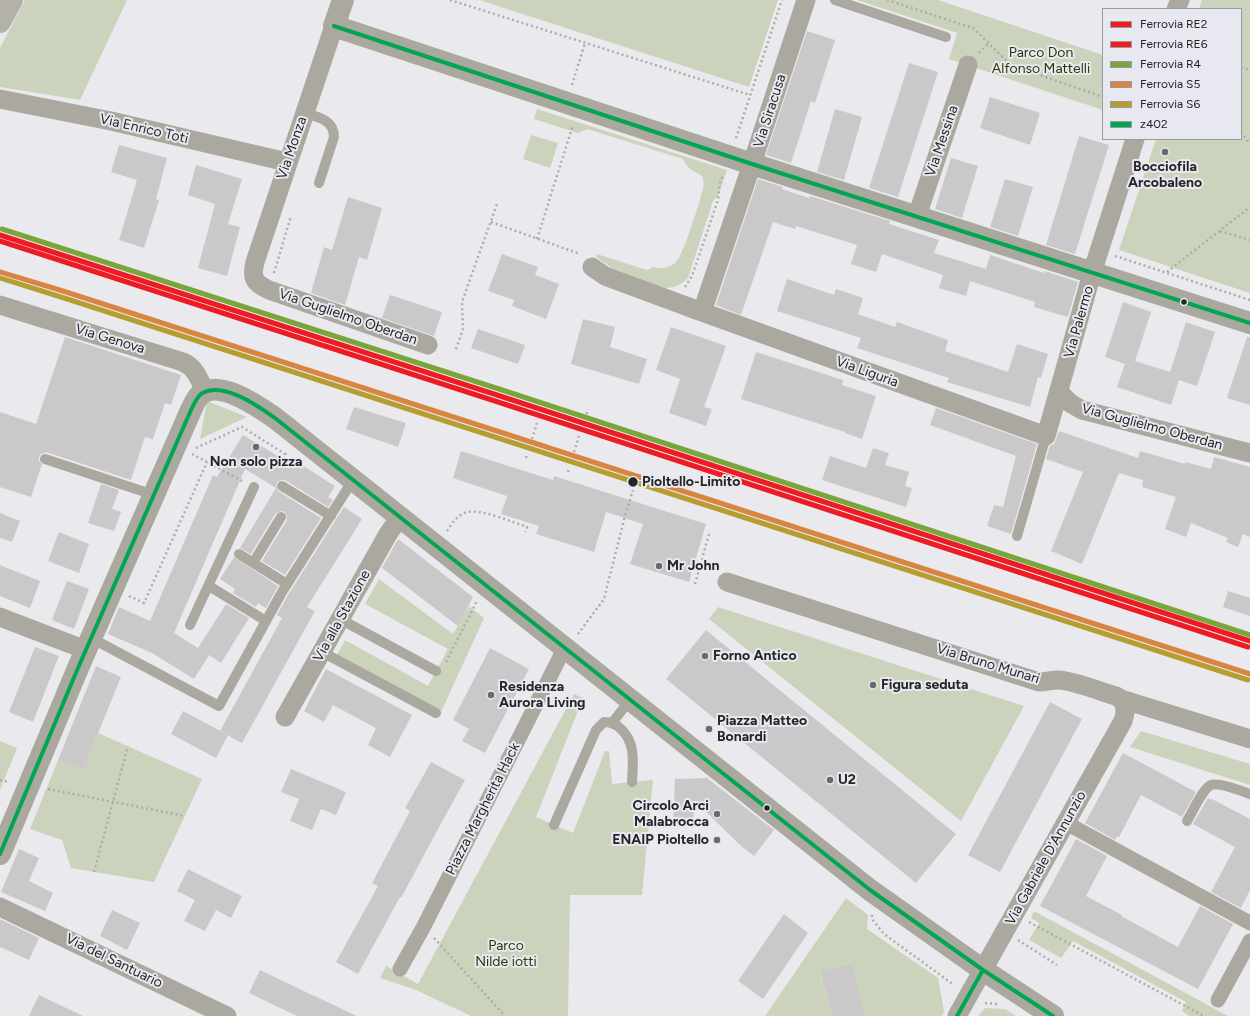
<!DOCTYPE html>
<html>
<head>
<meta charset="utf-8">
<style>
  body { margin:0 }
  #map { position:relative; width:1250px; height:1016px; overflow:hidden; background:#eaeaee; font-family:Figtree,sans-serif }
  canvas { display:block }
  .legend { position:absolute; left:1102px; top:8px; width:140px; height:132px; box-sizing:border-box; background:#e8e8f0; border:1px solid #9a9aa0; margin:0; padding:5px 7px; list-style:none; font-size:12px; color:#252528 }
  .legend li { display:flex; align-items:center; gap:8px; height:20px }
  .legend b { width:20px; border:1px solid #9a9aa0 }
</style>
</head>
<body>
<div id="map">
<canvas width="1250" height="1016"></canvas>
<ul class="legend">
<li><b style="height:5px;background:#ed1c24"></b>Ferrovia RE2</li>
<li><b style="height:5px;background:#ed1c24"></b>Ferrovia RE6</li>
<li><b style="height:5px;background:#78a63a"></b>Ferrovia R4</li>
<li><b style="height:5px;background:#d88542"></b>Ferrovia S5</li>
<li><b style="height:5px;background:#b59d31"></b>Ferrovia S6</li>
<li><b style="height:5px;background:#00a651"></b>z402</li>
</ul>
</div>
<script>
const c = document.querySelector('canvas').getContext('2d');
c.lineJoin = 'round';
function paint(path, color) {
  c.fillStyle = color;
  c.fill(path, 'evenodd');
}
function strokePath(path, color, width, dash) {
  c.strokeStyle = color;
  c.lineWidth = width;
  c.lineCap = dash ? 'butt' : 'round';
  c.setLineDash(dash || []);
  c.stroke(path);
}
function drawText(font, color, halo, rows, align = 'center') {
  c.font = font + ' Figtree,sans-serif';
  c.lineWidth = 4;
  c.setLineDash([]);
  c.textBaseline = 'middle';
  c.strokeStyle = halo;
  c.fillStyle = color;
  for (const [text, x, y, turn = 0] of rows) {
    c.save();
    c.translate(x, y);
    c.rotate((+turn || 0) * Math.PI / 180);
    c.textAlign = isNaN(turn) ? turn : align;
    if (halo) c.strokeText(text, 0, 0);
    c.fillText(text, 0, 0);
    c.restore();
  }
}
paint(new Path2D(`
  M25,0H127L80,100L0,87V48Z
  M479,0H778L749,87Z
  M857,0H938L1103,55V110L949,59L957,33Z
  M1202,0H1250V293L1119,250L1156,139H1241V9H1199Z
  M537,109L727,170L718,196L713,201L688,278C681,285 674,288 664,288L612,268L596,257L597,254L647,270L653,267C661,269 670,268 676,262C684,254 699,203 703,189C706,171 697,176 688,167C686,165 684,162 683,159L587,129L578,133L534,119Z
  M531,135L558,143L550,168L523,159Z
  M207,401L247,417L200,439Z
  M379,579L453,634L469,606L484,618L441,712L337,655L345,640L428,686L448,649L365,604Z
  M718,607L1024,706L961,821L709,619Z
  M574,694L583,698L536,817L573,833L605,751H609L612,784L653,780L642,895H570L568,1016H471L416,990L380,978L386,966L418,984Z
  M1141,731L1250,764V785L1130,747Z
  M98,733L202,779L154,882L71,868L62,840L30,829L58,760L83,770Z
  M0,741L17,748L0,790Z
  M846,898L868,915L867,929L938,978L944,1011L942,1016H865L850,964L820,973L832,1016H765Z
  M1034,911L1228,1016H1189L1182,1011L1186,1002L1073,941L1061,958L1029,940L1039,923L1031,918Z
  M985,1008L1005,1009L1016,1016H978Z`), '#cbd3bc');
paint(new Path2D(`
  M807,31L835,40L815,103L811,101L791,163L766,155Z
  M909,63L938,72L898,197L869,188Z
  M990,97L1040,113L1030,145L980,128Z
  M835,109L862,117L844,180L817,172Z
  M1079,136L1109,145L1075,254L1046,245Z
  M119,145L167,158L156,199L159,200L144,248L119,240L137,180L111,172Z
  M951,158L978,166L962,218L935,209Z
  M196,165L242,179L228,224L240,227L227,276L198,268L215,204L188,195Z
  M758,179L783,187L782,189L809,198L810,196L890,221L889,224L939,240L934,253L986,269L990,255L1044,273L1045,271L1078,282L1068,317L1034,307L1035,302L970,281L966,296L939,288L943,275L882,254L876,272L851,264L857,245L796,226L795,229L773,222L741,315L716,305Z
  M1005,179L1033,187L1018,236L990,227Z
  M348,197L382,208L367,260L359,257L345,305L311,293L324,247L332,250Z
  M502,254L538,267L535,275L559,284L546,319L512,306L514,300L488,291Z
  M787,279L834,295L836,289L863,298L858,314L895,327L897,322L948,340L945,351L1008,372L1017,344L1048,354L1041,378L1038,377L1030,407L947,382L949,378L857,348L861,338L777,311Z
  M390,295L442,312L434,336L382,318Z
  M1123,302L1151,312L1135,361L1170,372L1186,322L1215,332L1197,386L1179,380L1171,405L1117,387L1125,364L1105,357Z
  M583,319L615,327L610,347L647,359L639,384L571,364Z
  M671,327L726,346L704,407L712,409L706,426L669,413L680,379L656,370Z
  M478,329L525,345L518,364L471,348Z
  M65,337L181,375L171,405L165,403L153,439L145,437L131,480L46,452L41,454L39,457V461L42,464L31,497L0,487V412L36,424Z
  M1247,337H1250V405L1227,398Z
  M756,352L843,380L842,385L876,396L862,439L845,433V432L741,399Z
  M354,407L406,423L398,447L346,429Z
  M936,408L1037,444L1011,534L987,526L994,505L1003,507L1016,456L930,425Z
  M1059,431L1138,458L1140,451L1185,464V462L1211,469L1214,457L1250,467V537L1243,534L1238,547L1226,542L1228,538L1191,523L1186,537L1165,529L1176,497L1142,487L1143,480L1119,473L1082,564L1051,551L1083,472L1046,459L1050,446L1054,444L1056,439Z
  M243,435L291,464L294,460L335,486L328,497L333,500L328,507L285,480H282L277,482L276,486L278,491L321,518L285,575L262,561L287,520V517L285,512L281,511L275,514L251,554L240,548L276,488L245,469L174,633L198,648L226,604L249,618L221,663L209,655L194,679L152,653L108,634L119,607L150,621L213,475L217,477Z
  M873,448L889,453L885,465L909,472L905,486L912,488L906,507L822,480L830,456L866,468Z
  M461,451L553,480L554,476L706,524L689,582L630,564L643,524L606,512L594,552L536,534L539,526L501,514L507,496L453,478Z
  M101,484L119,490L112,509L121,512L114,531L88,523Z
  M344,507L362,519L307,607L315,611L242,743L220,731L282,618L277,615L288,595Z
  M0,513L20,521L12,542L0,538Z
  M59,532L89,544L79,573L48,561Z
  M398,539L473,597L458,626L382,568Z
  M234,557L278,586L266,608L258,603L256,607L233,593L235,589L220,579Z
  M0,565L40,581L30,608L0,596Z
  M67,581L89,589L74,629L52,620Z
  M1228,591L1250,598V616L1223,607Z
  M706,630L956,834L916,883L666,679Z
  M35,647L59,656L33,722L9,712Z
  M490,648L529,669L485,753L462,741L469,729L453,720Z
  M96,666L121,677L83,770L58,760Z
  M326,669L412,715L390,757L368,745L376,728L333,705L324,722L304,711Z
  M1050,702L1082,719L1000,872L968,855Z
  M183,711L228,735L216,758L171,734Z
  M1123,753L1196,792L1182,817L1141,795L1119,837L1117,836L1115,840L1085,823Z
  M431,762L465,780L439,827L401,898L400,897L358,974L336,962L378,886L372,883L410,811L405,808Z
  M291,769L346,792L336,815L321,809L312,830L290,821L299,799L281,792Z
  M707,778L774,830L754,856L740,845L696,802L692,824L673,827L675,779Z
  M1208,798L1211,800L1212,799L1250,819V890L1241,908L1211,892L1235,847L1193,824Z
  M1076,839L1107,856L1086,896L1122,915L1121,916L1178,947L1200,906L1233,924L1198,989L1040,906Z
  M19,849L39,858L29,881L53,893L45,911L1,892Z
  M188,869L242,896L231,918L216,910L205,931L184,921L195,900L177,891Z
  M112,910L140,923L127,950L100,936Z
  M784,914L808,933L763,999L738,981Z
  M0,919L39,938L29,960L0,947Z
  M851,964L865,1016H832L820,972Z
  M260,970L308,993L357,1016H297L249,993Z
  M39,995L83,1016H29Z`), '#cac8c9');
strokePath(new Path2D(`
  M450,0L750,95
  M887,0L973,28L1011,65L1103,97
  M979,53L989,43
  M1241,67L1250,70
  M572,85L585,43
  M1241,132L1250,144
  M736,138L782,0
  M491,222L580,254
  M1220,231L1250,240
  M537,239L573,125
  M1115,256L1250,300
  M1167,272L1250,207
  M274,273L291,216
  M685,287L692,276L718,200L720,183L723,175
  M456,349L463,329L462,302L497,204
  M585,419L588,409
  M532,439L537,423
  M196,448L242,427L285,454
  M574,452L579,436
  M192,454L244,482
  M526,458L527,455
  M282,459L286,453
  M568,472L569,469
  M447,531C452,523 458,514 468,512C481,509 513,522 527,527L525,532
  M695,584L709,534
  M129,596L144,603L207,462
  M578,634L604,599L625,516L633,490
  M446,662L477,601
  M0,780L9,782
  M48,789L185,816
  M94,872L128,746
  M872,915V919L884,934L954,985
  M1029,922L1204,1016
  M434,938L505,1016
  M1018,940L1057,965
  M985,1003L998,1004`), '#aeaca8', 2.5, [2, 3]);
strokePath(new Path2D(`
  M835,0L946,37
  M304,113C318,117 334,120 334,137L319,183
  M45,459L154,495
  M282,486L331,516
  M1017,536L1046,436
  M239,554L287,584
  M253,563L281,517
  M340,619L436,671
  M266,621L282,592L353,480
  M190,625L254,487
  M91,638L219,706L266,621L209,586
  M322,652L436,713
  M612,723L630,700
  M1187,821C1192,813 1203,788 1211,785C1218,782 1242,791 1250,794
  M554,825L596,730L604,722C611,722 616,724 621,729C636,743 633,763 632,782`), '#aba89f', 10);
strokePath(new Path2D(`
  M1066,823L1250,923
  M400,969L424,926L560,657L566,649
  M1218,1000L1250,941`), '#aba89f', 15);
strokePath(new Path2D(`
  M1176,9L1180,0
  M334,26L255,262C251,278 254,283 269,290L428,345
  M0,99L111,121L287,162
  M917,216L968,65
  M592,267L605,276L702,312L1046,436L1092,273L1135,139
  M0,305L183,362C196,368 199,379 205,391
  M702,312L752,164L806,0
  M1059,392L1070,403L1082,410L1250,453
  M727,582L1039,682C1046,682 1052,680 1058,680C1072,680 1102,692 1116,696L1121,699L1250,739
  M0,617L86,650
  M285,717L388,534L400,517
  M0,907L227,1016
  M957,1016L1123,721C1126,712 1126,708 1121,699`), '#aba89f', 19);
strokePath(new Path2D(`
  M343,0L334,26L752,164L1250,323
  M0,854L78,668L191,410C194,404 196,398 201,394C220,379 259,407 275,418L870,890L983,970L1053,1016`), '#aba89f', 22);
strokePath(new Path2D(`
  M0,22L12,0`), '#b3b1aa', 22);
strokePath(new Path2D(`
  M334,26L752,164L1250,323
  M0,854L78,668L191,410C194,405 196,398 201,394C222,380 258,406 275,418L870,890L983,970L1053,1016
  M957,1016L983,970`), '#00a651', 4);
strokePath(new Path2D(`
  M0,235L497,395L1250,641`), '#ed1c24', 5);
strokePath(new Path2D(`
  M0,241L495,401L1248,647`), '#ed1c24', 5);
strokePath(new Path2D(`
  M2,229L499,389L1250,635`), '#78a63a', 5);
strokePath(new Path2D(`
  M0,272L63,291L1250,674`), '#d88542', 5);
strokePath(new Path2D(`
  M0,278L61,297L1248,680`), '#b59d31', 5);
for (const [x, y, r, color] of [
  [1165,152,4,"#6a6a6d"],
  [1184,302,3.5,"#252528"],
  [256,447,4,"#6a6a6d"],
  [633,482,5.5,"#252528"],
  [659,566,4,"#6a6a6d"],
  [705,656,4,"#6a6a6d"],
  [873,685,4,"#6a6a6d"],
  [491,695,4,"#6a6a6d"],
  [709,729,4,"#6a6a6d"],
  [830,780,4,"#6a6a6d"],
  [767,808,3.5,"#252528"],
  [717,814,4,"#6a6a6d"],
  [717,840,4,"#6a6a6d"]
]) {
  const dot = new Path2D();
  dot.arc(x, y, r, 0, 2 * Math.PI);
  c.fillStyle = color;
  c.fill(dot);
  strokePath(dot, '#e8e8f0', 1.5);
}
drawText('14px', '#2a3800', '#e8e8f0', [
  ["Parco Don",1041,53],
  ["Alfonso Mattelli",1041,69],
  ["Parco",506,946],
  ["Nilde iotti",506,962]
]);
drawText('14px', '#252528', '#e8e8f0', [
  ["Via Siracusa",770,111,-72],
  ["Via Enrico Toti",144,129,13],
  ["Via Messina",942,141,-71],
  ["Via Monza",292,148,-71],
  ["Via Guglielmo Oberdan",348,317,19],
  ["Via Palermo",1079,322,-74],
  ["Via Genova",110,339,17],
  ["Via Liguria",867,372,20],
  ["Via Guglielmo Oberdan",1152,427,15],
  ["Via alla Stazione",342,616,-61],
  ["Via Bruno Munari",988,664,17],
  ["Piazza Margherita Hack",483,809,-63],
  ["Via Gabriele D'Annunzio",1046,858,-61],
  ["Via del Santuario",114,961,26]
]);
drawText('bold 14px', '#252528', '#e8e8f0', [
  ["Bocciofila",1165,167,"center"],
  ["Arcobaleno",1165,183,"center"],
  ["Non solo pizza",256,462,"center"],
  ["Mr John",667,566],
  ["Forno Antico",713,656],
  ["Figura seduta",881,685],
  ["Residenza",499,687],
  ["Aurora Living",499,703],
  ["Piazza Matteo",717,721],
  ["Bonardi",717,737],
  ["U2",838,780],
  ["Circolo Arci",709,806,"right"],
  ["Malabrocca",709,822,"right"],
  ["ENAIP Pioltello",709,840,"right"]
], 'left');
drawText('bold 14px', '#252528', '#e8e8f0', [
  ["Pioltello-Limito",642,482]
], 'left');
</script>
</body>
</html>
